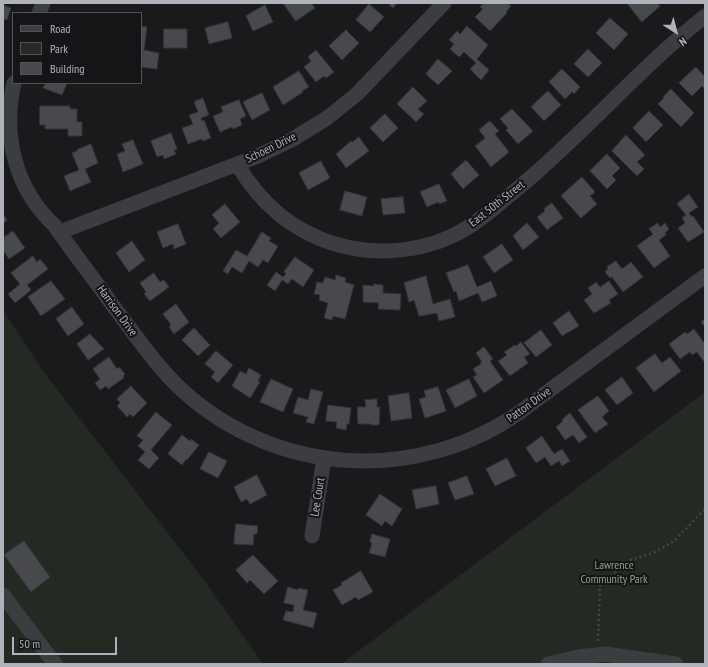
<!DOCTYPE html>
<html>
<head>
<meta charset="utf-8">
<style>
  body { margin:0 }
  #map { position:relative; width:708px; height:667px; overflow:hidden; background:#1a1a1c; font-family:"PT Sans Narrow",sans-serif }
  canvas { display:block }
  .frame { position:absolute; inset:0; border:4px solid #aeb3bb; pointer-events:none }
  .legend { position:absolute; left:12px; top:12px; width:130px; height:72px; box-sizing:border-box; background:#151517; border:1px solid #525459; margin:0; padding:5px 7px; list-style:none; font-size:12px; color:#aeb3bb }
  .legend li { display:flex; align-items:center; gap:8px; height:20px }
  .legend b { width:20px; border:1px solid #525459 }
  .north { position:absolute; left:656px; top:12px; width:40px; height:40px; -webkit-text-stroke:3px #151517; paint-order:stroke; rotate:144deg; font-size:11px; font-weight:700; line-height:16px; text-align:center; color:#aeb3bb }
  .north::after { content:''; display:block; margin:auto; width:14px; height:18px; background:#aeb3bb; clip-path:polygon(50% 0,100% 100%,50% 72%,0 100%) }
  .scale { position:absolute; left:12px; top:637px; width:105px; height:18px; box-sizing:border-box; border:2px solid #aeb3bb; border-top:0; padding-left:5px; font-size:12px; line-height:14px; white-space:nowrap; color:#aeb3bb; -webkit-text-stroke:3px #151517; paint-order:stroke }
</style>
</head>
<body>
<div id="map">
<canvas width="708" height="667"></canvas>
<div class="frame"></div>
<ul class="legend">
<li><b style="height:5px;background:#3b3d41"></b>Road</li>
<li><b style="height:11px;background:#222a23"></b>Park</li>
<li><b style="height:11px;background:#47494c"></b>Building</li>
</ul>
<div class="north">N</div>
<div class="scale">50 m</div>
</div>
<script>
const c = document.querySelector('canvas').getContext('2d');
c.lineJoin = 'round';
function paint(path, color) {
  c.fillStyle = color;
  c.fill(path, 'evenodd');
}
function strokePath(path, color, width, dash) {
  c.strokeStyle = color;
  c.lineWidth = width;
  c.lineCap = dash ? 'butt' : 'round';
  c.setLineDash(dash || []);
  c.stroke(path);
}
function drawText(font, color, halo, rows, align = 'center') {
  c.font = font + ' "PT Sans Narrow",sans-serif';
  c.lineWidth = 4;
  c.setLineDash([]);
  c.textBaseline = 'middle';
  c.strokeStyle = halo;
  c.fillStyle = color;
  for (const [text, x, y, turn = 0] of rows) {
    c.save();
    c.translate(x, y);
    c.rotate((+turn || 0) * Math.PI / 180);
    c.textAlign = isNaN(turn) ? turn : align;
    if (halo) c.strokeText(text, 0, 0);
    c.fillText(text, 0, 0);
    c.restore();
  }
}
paint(new Path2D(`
  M3,310L43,371L204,580L263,664H3Z
  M705,392V664H341Z`), '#222a23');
const building = new Path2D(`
  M283,3H311L315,8L296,21Z
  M388,3H397L393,8Z
  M484,3H507L511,6L506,12L507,13L490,31L475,17L483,9L480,7Z
  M627,3H657L660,6L642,22Z
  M369,4L384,17L370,32L356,20Z
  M3,5L11,8L7,20L3,19Z
  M265,5L273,22L253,31L246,16Z
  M610,18L628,34L614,50L596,33Z
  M228,22L232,38L209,44L205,28Z
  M141,26L147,27L144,50L159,53L157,69L141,67Z
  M467,26L488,45L477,59L489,70L481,80L470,69L476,63L464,52L459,57L450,49L454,44L449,40L457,31L460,34Z
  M164,29H187V48H164Z
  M346,30L359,43L342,60L329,46Z
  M588,49L602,63L588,77L574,64Z
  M316,50L334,72L326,78L324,76L316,82L304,67L311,61L308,57Z
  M438,59L452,71L438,85L426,74Z
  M696,67L705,77V89L702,86L692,96L679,83Z
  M562,69L580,87L574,94L572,92L565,99L549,82Z
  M299,71L309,87L302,91L303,92L283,105L273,87Z
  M46,83H67L62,95L43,88Z
  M413,87L427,101L418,109L424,114L416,122L397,104Z
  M671,89L694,113L681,127L658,104L664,98L663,97Z
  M548,91L561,105L544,121L531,107Z
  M262,93L270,110L252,120L243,102Z
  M203,98L209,115L201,118L202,121L204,120L211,138L203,141L202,139L188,144L182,128L193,124L189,115L198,112L194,102Z
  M239,100L246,116L240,119L242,125L233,129L232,127L220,132L213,116L223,112L221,107Z
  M40,106H70V109H77V122H82V136H68V129H45V125H40Z
  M512,109L533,131L518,144L506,130L508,128L500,119Z
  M649,111L663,125L646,142L633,128Z
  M385,114L398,128L383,142L370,128Z
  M490,121L499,131L495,134L509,152L491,167L475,146L485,138L479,130Z
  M171,133L177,149L174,150L176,154L164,159L163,155L157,157L151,141Z
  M626,135L645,155L637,162L644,169L637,176L612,151Z
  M359,137L369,151L346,168L336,154L351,141L352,142Z
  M133,140L143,164L123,172L117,154L125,151L122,144Z
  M91,144L98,163L85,169L91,182L70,191L64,176L79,170L72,153L77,151V150Z
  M607,154L620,168L612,176L616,180L607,189L590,171Z
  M466,160L479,175L463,189L451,174Z
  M321,161L330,178L308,190L299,173Z
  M582,177L595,192L590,196L597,204L581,218L561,196Z
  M439,184L447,201L439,204L438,202L427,207L420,192Z
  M345,191L367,197L362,216L340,210Z
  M689,194L698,207L689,213L692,217L693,216L704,232L688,242L678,228L685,223L682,218L686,215L677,204Z
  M403,197L405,213L383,215L381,199Z
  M552,203L563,218L547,230L537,217L545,211L544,209Z
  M225,204L240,222L221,238L213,229L219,223L212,215Z
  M3,214L7,220L3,224Z
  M527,223L539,237L523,250L513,236Z
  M658,223L660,227L665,223L669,229L665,233L666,235L659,240L670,256L654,268L637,246L653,234L649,229Z
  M178,224L186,244L174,249L173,244L163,248L157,232Z
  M13,231L25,248L9,259L3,250V238Z
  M262,232L271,238L269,241L278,246L268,263L263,260L258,267L249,261L242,273L232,267L228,274L223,271L236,250L247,256Z
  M132,241L145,260L129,272L116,253Z
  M502,244L513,260L494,273L483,257Z
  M33,256L37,262L40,259L48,269L27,285L31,290L15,303L8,294L20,284L11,273Z
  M295,257L314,270L303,287L292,279L288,284L282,280L275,291L267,285L276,272L283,277L286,274L284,272Z
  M616,261L622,269L631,262L643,277L623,292L612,277L610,278L605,272L608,269L607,267Z
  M468,265L477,287L491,281L497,296L482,302L478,293L459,301L456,291L454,292L446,273Z
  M154,273L160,282L164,280L169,287L150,301L144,294L146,292L140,283Z
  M336,275L346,278L345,282L354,285L345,319L333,316L332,320L324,318L328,303L319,300L320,295L314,294L317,282L323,283L325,277L335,280Z
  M426,276L433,304L450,299L455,317L439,321L437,313L419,316L414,300L409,302L404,283Z
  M51,281L65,299L41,316L28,297Z
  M609,281L618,294L609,300L611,303L594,313L584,300L592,294L588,288L596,282L600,287Z
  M374,284L383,285V293L401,294L400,310L378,309L379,303L363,302V285L374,286Z
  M176,304L189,322L174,334L169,327L171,325L163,314Z
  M72,307L84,324L68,336L56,319Z
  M569,311L579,326L562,336L553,323Z
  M705,319V327L701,322Z
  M194,328L210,345L198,356L182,340Z
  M694,329L705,344V363L697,352L692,355L690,352L680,359L669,344L685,332L687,334Z
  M541,330L552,345L536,357L524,343Z
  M90,334L104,349L88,360L77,344Z
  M521,342L530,354L524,357L528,363L510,376L498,361L507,355L504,352L515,345L516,346Z
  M484,347L493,359L490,361L503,380L484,393L473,377L477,375L473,369L481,364L480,363L482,362L476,353Z
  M216,351L233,365L218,383L211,377L215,372L205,364Z
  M655,354L662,363L670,357L681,371L654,392L636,368Z
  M109,357L117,369L119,367L125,374L123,376L124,378L108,389L106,386L100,390L95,383L100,379L93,369Z
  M249,368L261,375L258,381L260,382L250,398L232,386L240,371L246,374Z
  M622,377L633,393L617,405L605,390Z
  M271,379L293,389L283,412L260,402Z
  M469,379L477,396L455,408L446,390Z
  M131,386L147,403L133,417L130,414L127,417L117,406L120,403L117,399Z
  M438,387L446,411L425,418L419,399L426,397L424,391Z
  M311,389L323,392L314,424L306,422L308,417L293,413L298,397L308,400Z
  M409,393L412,418L391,421L388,396Z
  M598,396L609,411L602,417L608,424L595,433L578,410Z
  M377,399V407H380L379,425H371V424H358L357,407H366L365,400Z
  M328,405L351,408L349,424H347L346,430L336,428L337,422L326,421Z
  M156,412L172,425L151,450L159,458L149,469L138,460L145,452L138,446L143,440L137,436Z
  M570,413L587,437L579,443L573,435L565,440L556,427L563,421L562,420Z
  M182,435L190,441L191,439L199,445L187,460L186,459L182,465L168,454Z
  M542,436L554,454L562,449L570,461L562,466L559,461L551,466L545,457L536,463L526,448Z
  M209,452L227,461L218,478L200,469Z
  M507,458L516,476L495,486L486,469Z
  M257,475L267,495L250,504L247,499L241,502L234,487Z
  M467,476L474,494L455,500L448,483Z
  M436,486L439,504L416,509L412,490Z
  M380,494L402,509L392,526L385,521L382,526L366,515Z
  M236,524L258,526L257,534H254L253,545L234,544Z
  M372,534L390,539L385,557L369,553L372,543L370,542Z
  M24,541L50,577L31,592L4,555Z
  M253,555L278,581L264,594L250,580L247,583L236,570Z
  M361,571L373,592L358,600L356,597L342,605L333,590L342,585L341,583Z
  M288,587L298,590V588L308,590L303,610L317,613L313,628L283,620L286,611L293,612L294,605L284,603Z`);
paint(building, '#47494c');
strokePath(building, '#343538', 1);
strokePath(new Path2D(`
  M598,641L600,585L630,560L655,552L674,541L705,509`), '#424448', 2.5, [2, 3]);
strokePath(new Path2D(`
  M39,13L43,3
  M14,83C2,135 15,189 55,226C74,254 95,280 114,307C136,336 156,366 183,391C277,476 417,484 520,412L705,276
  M237,164C260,203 292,231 335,244C372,255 415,253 450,237C478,224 500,203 523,184C587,130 641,67 705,16
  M60,232L258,156L293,139L327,118L357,94L444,3
  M312,536L324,458
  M3,595L55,664
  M548,664L578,657L605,654L676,664`), '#3b3d41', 15);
drawText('12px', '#aeb3bb', '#151517', [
  ["Schoen Drive",271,148,-26],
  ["East 50th Street",497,204,-38],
  ["Harrison Drive",117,311,54],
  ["Patton Drive",529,405,-36],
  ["Lee Court",318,497,-81]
]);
drawText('12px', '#87a486', '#151517', [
  ["Lawrence",614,566],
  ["Community Park",614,580]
]);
</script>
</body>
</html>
